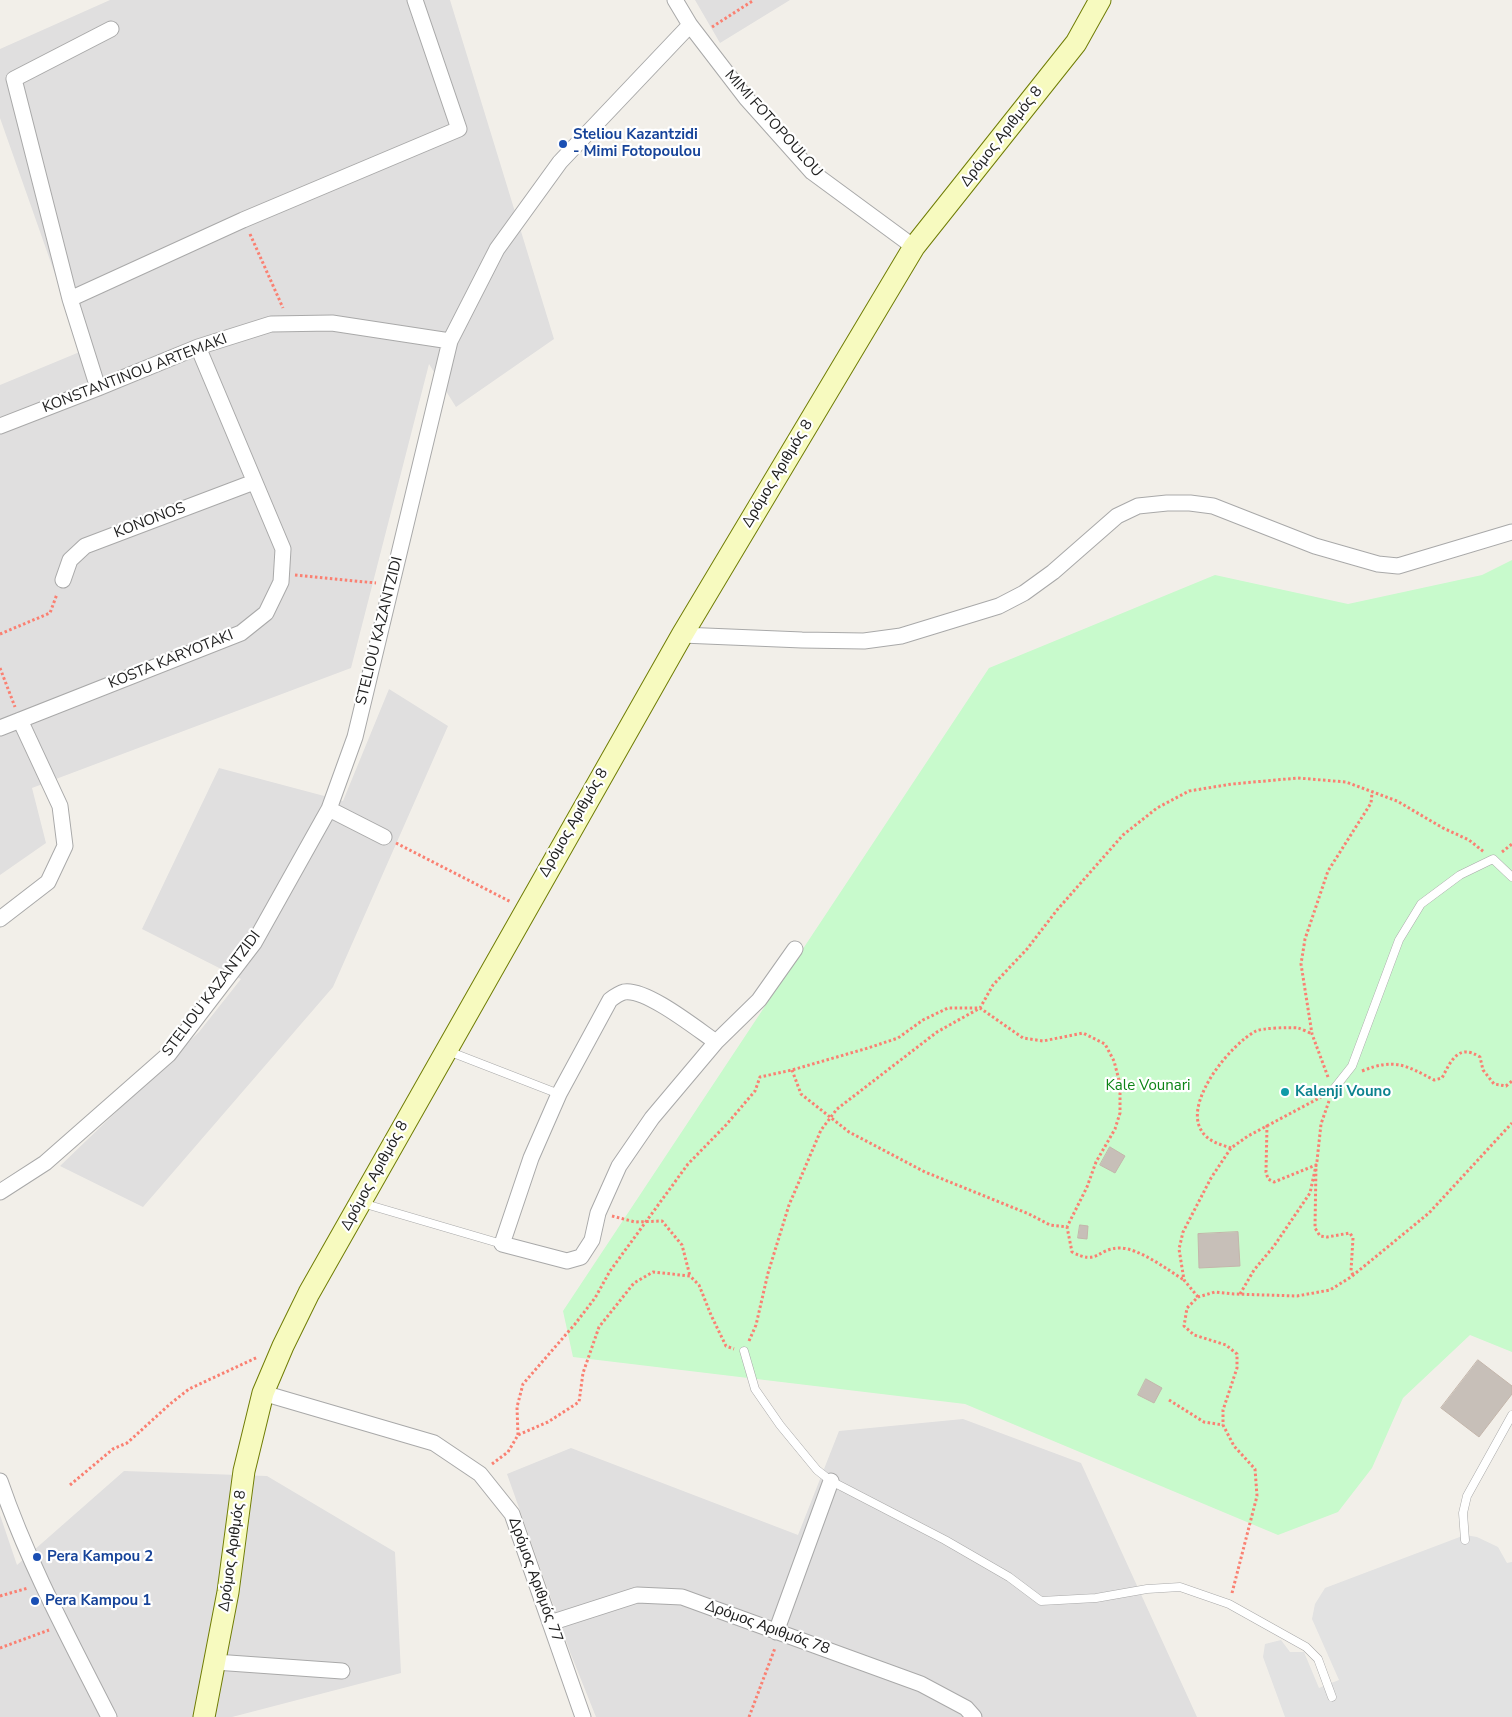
<!DOCTYPE html>
<html>
<head>
<meta charset="utf-8">
<style>
  body { margin:0 }
  canvas { display:block; background:#f2efe9 }
</style>
</head>
<body>
<canvas width="1512" height="1717"></canvas>
<script>
const c = document.querySelector('canvas').getContext('2d');
c.lineJoin = 'round';
function paint(path, color) {
  c.fillStyle = color;
  c.fill(path, 'evenodd');
}
function strokePath(path, color, width, dash) {
  c.strokeStyle = color;
  c.lineWidth = width;
  c.lineCap = dash ? 'butt' : 'round';
  c.setLineDash(dash || []);
  c.stroke(path);
}
function drawText(font, color, halo, rows, align = 'center') {
  c.font = font + ' "Nunito Sans",sans-serif';
  c.lineWidth = 4.5;
  c.setLineDash([]);
  c.textBaseline = 'middle';
  c.strokeStyle = halo;
  c.fillStyle = color;
  for (const [text, x, y, turn = 0] of rows) {
    c.save();
    c.translate(x, y);
    c.rotate((+turn || 0) * Math.PI / 180);
    c.textAlign = isNaN(turn) ? turn : align;
    if (halo) c.strokeText(text, 0, 0);
    c.fillText(text, 0, 0);
    c.restore();
  }
}
paint(new Path2D(`
  M110,0H450L554,339L456,407L429,364L351,668L32,788L46,843L0,875V385L82,351L0,118V49Z
  M695,0H790L720,43Z
  M389,689L448,726L333,987L143,1207L60,1166L199,1032L241,979L142,929L219,768L343,801Z
  M963,1419L1081,1463L1197,1717H596L570,1652L507,1474L571,1448L798,1535L839,1431Z
  M124,1471L267,1476L395,1552L401,1673L232,1717H0V1515L17,1565Z`), '#e0dfdf');
paint(new Path2D(`
  M1512,560V1352L1470,1335L1403,1398L1372,1468L1338,1512L1278,1535L965,1404L573,1357L563,1311L989,668L1215,575L1348,604L1482,575Z`), '#c8facc');
paint(new Path2D(`
  M1465,1535L1477,1537L1498,1547L1507,1563L1512,1562V1717H1285L1263,1657L1265,1644L1281,1640L1290,1652H1304L1319,1688L1339,1680L1312,1619L1315,1604L1325,1588Z`), '#e2e2e2');
const building = new Path2D(`
  M1110,1147L1125,1156L1115,1173L1100,1165Z
  M1080,1225L1088,1226L1087,1239L1078,1238Z
  M1238,1232L1240,1266L1199,1268L1198,1234Z
  M1478,1360L1512,1386V1394L1479,1437L1441,1408Z
  M1146,1379L1162,1388L1154,1403L1138,1395Z`);
paint(building, '#c7bfb8');
strokePath(building, '#c4b6ab', 1);
const lane = new Path2D(`
  M448,1051L559,1094
  M1333,1090L1352,1066L1399,940L1421,904L1460,875L1493,859L1512,877
  M362,1203L502,1244
  M744,1351L755,1389L780,1425L817,1470L831,1481L945,1540L1009,1577L1041,1601L1096,1598L1147,1589L1180,1587L1229,1604L1306,1647L1318,1659L1332,1697
  M1465,1540L1463,1513L1467,1496L1512,1415`);
const street = new Path2D(`
  M675,0L690,25L746,98L812,172L914,247
  M70,299L243,220L459,129L415,0
  M98,388L70,299L14,79L111,29
  M0,426L98,388L198,347L271,324L332,323L450,341
  M63,580L70,560L85,546L254,482
  M682,635L802,640L864,641L901,636L999,606L1024,593L1053,572L1117,516L1138,506L1167,503H1190L1213,506L1315,546L1378,564L1398,566L1512,532
  M0,728L241,633L266,613L281,582L283,549L198,347
  M329,809L384,837
  M0,919L48,882L65,846L60,806L20,720
  M716,1042C697,1029 646,988 624,992C620,993 614,997 610,1000L559,1094L531,1158L502,1244L567,1261L581,1257L592,1240L598,1213L619,1166L652,1118L716,1042L759,1000L795,949
  M0,1192L45,1163L169,1054L254,943L329,809L355,737L450,341L497,249L560,162L690,25
  M263,1393L434,1443L480,1474L512,1514L583,1717
  M0,1481C28,1563 70,1640 109,1717
  M550,1623L637,1595L682,1597L921,1684L966,1708L974,1717
  M776,1632L831,1481
  M215,1662L342,1671`);
const secondary = new Path2D(`
  M204,1717L228,1592L244,1471L263,1393L283,1346L309,1293L682,635L914,247L1076,43L1100,0`);
strokePath(lane, '#a9a9a9', 9);
strokePath(street, '#a9a9a9', 17);
strokePath(secondary, '#707d05', 23);
strokePath(new Path2D(`
  M712,27L754,0
  M250,234L283,308
  M295,575L376,583
  M0,634L50,613L57,594
  M0,668L15,707
  M396,843L511,902
  M1502,852L1512,844
  M792,1070L801,1094L849,1132L925,1172L1029,1214L1050,1225L1067,1227L1072,1252C1099,1266 1097,1248 1120,1248C1139,1248 1168,1270 1184,1280
  M1362,1071C1394,1058 1406,1065 1434,1080L1442,1078C1451,1061 1458,1043 1480,1057L1483,1070L1494,1084L1506,1086L1512,1081
  M1328,1077L1312,1034L1301,964L1305,939L1328,871L1371,803L1372,793
  M1267,1125L1266,1172L1268,1179L1274,1182L1316,1165L1315,1228L1320,1236L1327,1237L1350,1233L1353,1238L1351,1271L1353,1275
  M1231,1148C1219,1144 1206,1141 1200,1128C1186,1099 1231,1044 1256,1031C1262,1028 1290,1027 1298,1028C1302,1029 1308,1032 1312,1034
  M612,1216L635,1222L662,1221L682,1245L690,1276
  M1240,1294L1254,1270L1274,1246L1310,1193L1317,1161L1321,1124L1329,1101
  M1198,1297L1184,1280L1179,1249L1183,1232L1211,1178L1231,1148L1248,1136L1323,1096
  M749,1341L756,1325L768,1273L789,1205L821,1130L837,1109L937,1032L980,1008L993,985L1027,949L1057,910L1123,835L1157,808L1189,791L1232,784L1298,778L1346,782L1397,801L1443,828L1469,840L1484,852
  M1169,1400L1204,1422L1223,1425
  M518,1435L517,1407L523,1384L575,1324L595,1298L610,1271L688,1164L726,1125L755,1091L760,1077L792,1070L868,1048L898,1038L923,1020L948,1008H980L1023,1038L1043,1041L1083,1033L1105,1044L1114,1061L1120,1084V1113L1115,1129L1096,1162L1087,1187L1067,1227
  M492,1464L508,1452L518,1435L548,1422L579,1402L583,1373L599,1327L634,1283L653,1272L690,1276L699,1285L711,1315L726,1346L734,1349
  M70,1485L113,1449L127,1443L136,1435L170,1404L189,1389L258,1357
  M1232,1593L1257,1496L1255,1469L1234,1446L1223,1425V1410L1237,1368V1354L1226,1345L1194,1335L1184,1326L1187,1308L1198,1297L1215,1292L1234,1294L1297,1296L1330,1290L1351,1277L1429,1213L1512,1123
  M0,1596L28,1588
  M0,1648L49,1630
  M749,1717L775,1648`), '#fa8072', 3, [2.5, 2.5]);
strokePath(lane, '#fff', 8);
strokePath(street, '#fff', 15);
strokePath(secondary, '#f7fabf', 21);
for (const [x, y, r, color] of [
  [563,144,5,"#1a4fb4"],
  [1285,1092,5,"#0f9aa8"],
  [37,1557,5,"#1a4fb4"],
  [35,1601,5,"#1a4fb4"]
]) {
  const dot = new Path2D();
  dot.arc(x, y, r, 0, 2 * Math.PI);
  c.fillStyle = color;
  c.fill(dot);
  strokePath(dot, '#fff', 2);
}
drawText('15px', '#222', '#fff', [
  ["MIMI FOTOPOULOU",773,124,48],
  ["Δρόμος Αριθμός 8",1002,137,-52],
  ["KONSTANTINOU ARTEMAKI",135,374,-21],
  ["Δρόμος Αριθμός 8",778,474,-59],
  ["KONONOS",150,521,-21],
  ["STELIOU KAZANTZIDI",380,631,-76],
  ["KOSTA KARYOTAKI",171,660,-22],
  ["Δρόμος Αριθμός 8",574,823,-60],
  ["STELIOU KAZANTZIDI",212,994,-53],
  ["Δρόμος Αριθμός 8",375,1176,-61],
  ["Δρόμος Αριθμός 8",233,1551,-82],
  ["Δρόμος Αριθμός 77",535,1580,70],
  ["Δρόμος Αριθμός 78",767,1628,20]
]);
drawText('bold 15px', '#164399', '#fff', [
  ["Steliou Kazantzidi",573,135],
  ["- Mimi Fotopoulou",573,152],
  ["Pera Kampou 2",47,1557],
  ["Pera Kampou 1",45,1601]
], 'left');
drawText('15px', '#0c8416', '#fff', [
  ["Kale Vounari",1148,1086]
]);
drawText('bold 15px', '#0d838f', '#fff', [
  ["Kalenji Vouno",1295,1092]
], 'left');
</script>
</body>
</html>
